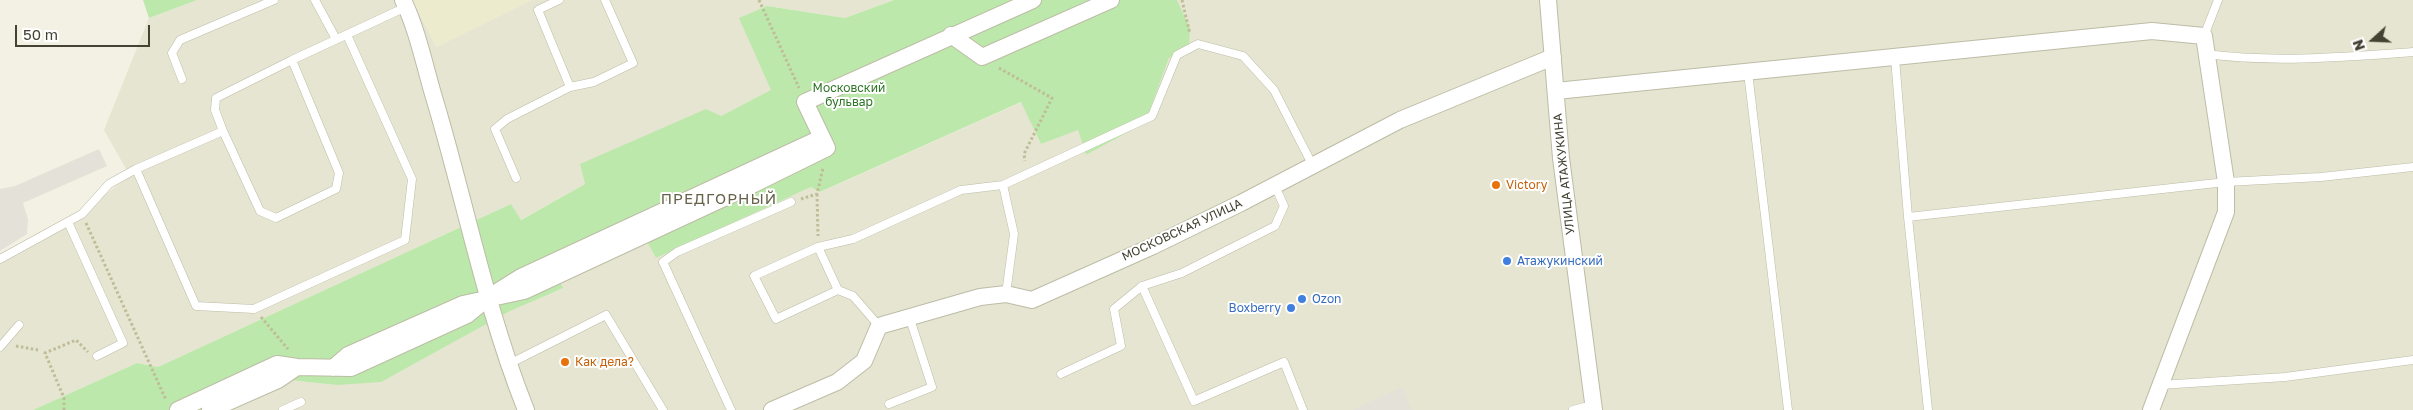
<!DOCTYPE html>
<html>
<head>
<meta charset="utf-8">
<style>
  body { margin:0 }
  #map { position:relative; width:2413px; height:410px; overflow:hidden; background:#f2f1e3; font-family:"Golos Text",sans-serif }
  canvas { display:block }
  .north { position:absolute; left:2348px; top:15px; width:50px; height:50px; -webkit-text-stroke:4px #fff; paint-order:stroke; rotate:250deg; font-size:14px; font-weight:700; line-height:20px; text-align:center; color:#444233 }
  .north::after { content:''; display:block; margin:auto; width:18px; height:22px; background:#444233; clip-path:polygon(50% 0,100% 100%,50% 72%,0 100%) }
  .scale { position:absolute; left:15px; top:25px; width:135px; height:22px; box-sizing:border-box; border:2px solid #444233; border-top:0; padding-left:6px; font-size:15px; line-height:18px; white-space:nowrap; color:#444233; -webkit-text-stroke:4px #fff; paint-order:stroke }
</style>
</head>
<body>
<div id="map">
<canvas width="2413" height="410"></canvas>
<div class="north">N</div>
<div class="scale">50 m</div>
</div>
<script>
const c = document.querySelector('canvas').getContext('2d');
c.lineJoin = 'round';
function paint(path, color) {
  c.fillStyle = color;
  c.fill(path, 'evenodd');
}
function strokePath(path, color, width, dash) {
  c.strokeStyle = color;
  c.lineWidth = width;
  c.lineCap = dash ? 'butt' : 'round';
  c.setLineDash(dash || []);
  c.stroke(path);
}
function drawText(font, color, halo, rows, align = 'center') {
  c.font = font + ' "Golos Text",sans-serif';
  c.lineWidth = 4;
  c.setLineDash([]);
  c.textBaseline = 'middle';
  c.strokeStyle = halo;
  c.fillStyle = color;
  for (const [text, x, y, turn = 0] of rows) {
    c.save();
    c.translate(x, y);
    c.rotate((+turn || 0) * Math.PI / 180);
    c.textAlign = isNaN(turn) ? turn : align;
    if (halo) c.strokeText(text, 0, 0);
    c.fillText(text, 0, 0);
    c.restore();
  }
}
paint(new Path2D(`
  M197,0H400L416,7L436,47L532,0H894L845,18L767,6L740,18L772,90L721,116L580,164L585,184L520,220L511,204L158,367L137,363L33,410H0V259L68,222L130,176L104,130L149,18Z
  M1177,0H2413V410H225L289,380L337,385L563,288L559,280L646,239L656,258L811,187L821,192L1022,102L1041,144L1078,129L1086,155L1145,123L1169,58L1190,28Z`), '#e6e5d1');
paint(new Path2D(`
  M99,149L107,166L23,203L28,219L27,234L0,251V189L15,186Z
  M1402,387L1412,410H1352Z`), '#e4e2d8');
paint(new Path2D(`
  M413,0H532L436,47Z`), '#ecebcd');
paint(new Path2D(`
  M143,0H197L149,18Z
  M894,0H1177L1190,28L1189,46L1169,58L1145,123L1086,155L1078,130L1041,144L1021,102L820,192L811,187L656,258L646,240L559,280L563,288L508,312L381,382L337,385L289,380L225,410H33L137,363L158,367L511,204L521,220L585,184L580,164L706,109L721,116L771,90L739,18L767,6L845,18Z`), '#bce8ab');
const lane = new Path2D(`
  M315,0L336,39
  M559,0L538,10L570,87L594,82L633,63L605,0
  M347,35L412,179L405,240L254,309L196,306L136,169L223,131L260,211L276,218L336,189L339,173L292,60L406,7
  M2204,36L2218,0
  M2206,54C2275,63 2344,57 2413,52
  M1895,58L1908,217L1928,410
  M1748,72L1788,410
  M182,79L172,53L180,40L274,0
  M223,131L215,110L216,98L292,60
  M516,178L495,129L507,119L570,87
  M1908,217L2226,182L2321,177L2413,167
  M68,222L123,343L97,356
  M818,247L838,290
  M0,259L82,214L109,184L136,169
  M1142,286L1194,401L1284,362L1303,410
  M1006,294L1014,234L1003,185L1152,116L1177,55L1198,44L1243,56L1274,90L1313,166
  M879,326L853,296L838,290L776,319L754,276L818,247L853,239L961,190L1003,185
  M0,347L19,325
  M509,364L606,315L663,410
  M1061,374L1121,346L1114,309L1142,286L1182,273L1275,226L1284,206L1275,186
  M2160,385L2285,377L2413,360
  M889,404L932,387L909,316
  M283,410L301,402
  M731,410L663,262L677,252L791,202
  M1573,410L1593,405`);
const street = new Path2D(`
  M403,0C417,29 424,63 433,94C465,199 485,308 526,410
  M1548,0L1561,158L1594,410
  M951,35L982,57L1111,0
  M1556,91L2152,31L2204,36L2226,182V212L2151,410
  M333,368L348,355L463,304L524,291L754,184L827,148L805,102L1033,0
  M178,410L277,364L297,367L351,368L467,315L489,297L521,277L821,138
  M210,410L278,380L297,367
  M772,410L837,382L864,361L879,326L980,297L1006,294L1032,300L1153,246L1241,203L1400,120L1553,57`);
strokePath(lane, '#bdbca6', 9);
strokePath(street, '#bdbca6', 18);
strokePath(new Path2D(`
  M759,0L799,88
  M1182,0L1190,34
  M999,68L1052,98L1024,154L1025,161
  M817,194L818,236
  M801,199L817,194L823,168
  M86,223L166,400
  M261,317L288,349
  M16,346L38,350
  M64,410V398L45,353L76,340L88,352`), '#bfbc97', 3, [2.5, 2.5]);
strokePath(lane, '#fff', 8);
strokePath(street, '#fff', 16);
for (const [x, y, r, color] of [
  [1496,185,5,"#e8710a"],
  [1507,261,5,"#3f7fe0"],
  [1302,299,5,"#3f7fe0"],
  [1291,308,5,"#3f7fe0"],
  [565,362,5,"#e8710a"]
]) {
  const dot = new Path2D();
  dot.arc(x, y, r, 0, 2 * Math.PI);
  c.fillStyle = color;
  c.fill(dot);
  strokePath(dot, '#fff', 2);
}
drawText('12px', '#2f7626', '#fff', [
  ["Московский",849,88],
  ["бульвар",849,102]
]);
drawText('12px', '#444233', '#fff', [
  ["УЛИЦА АТАЖУКИНА",1564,174,-96],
  ["МОСКОВСКАЯ УЛИЦА",1182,230,-25]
]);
drawText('12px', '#c56008', '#fff', [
  ["Victory",1506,185],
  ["Как дела?",575,362]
], 'left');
drawText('12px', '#366cbe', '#fff', [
  ["Атажукинский",1517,261],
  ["Ozon",1312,299],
  ["Boxberry",1281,308,"right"]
], 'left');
c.letterSpacing = '1px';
drawText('15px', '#67634a', '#fff', [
  ["ПРЕДГОРНЫЙ",719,199]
]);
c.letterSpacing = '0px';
</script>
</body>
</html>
